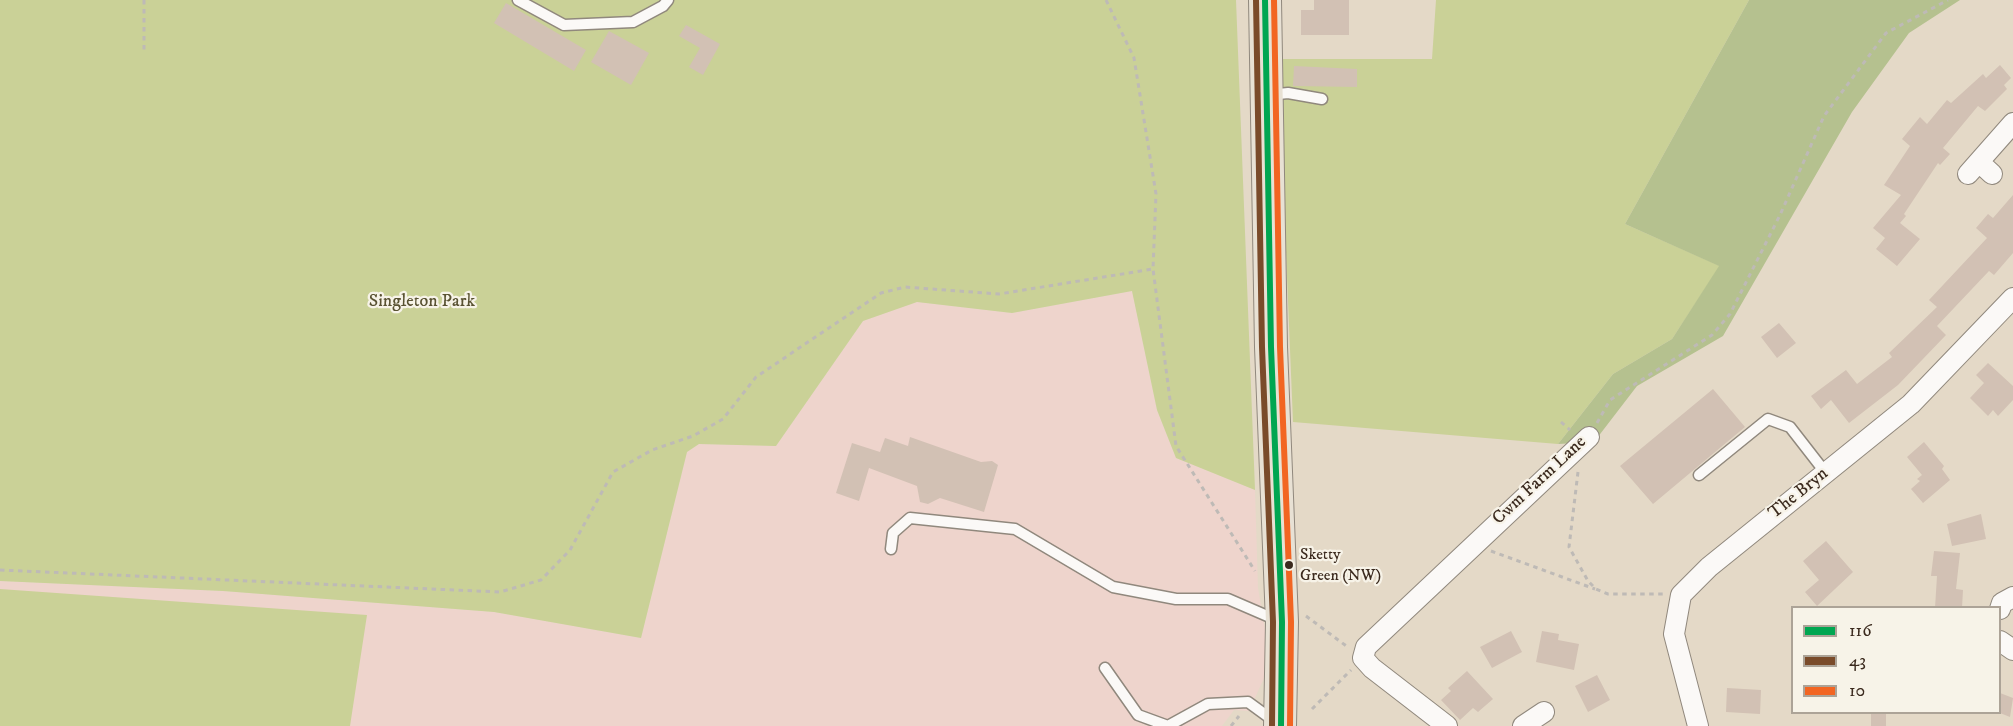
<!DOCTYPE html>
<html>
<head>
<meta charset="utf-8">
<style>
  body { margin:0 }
  #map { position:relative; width:2013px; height:726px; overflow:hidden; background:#e4d9c7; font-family:"IM FELL DW Pica",serif }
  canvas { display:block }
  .legend { position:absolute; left:1791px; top:606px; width:210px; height:108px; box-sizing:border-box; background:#f7f3e8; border:2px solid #aca397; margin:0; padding:8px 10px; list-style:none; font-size:18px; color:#3b2a1e }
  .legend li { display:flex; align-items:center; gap:12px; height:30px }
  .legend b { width:30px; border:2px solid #aca397 }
</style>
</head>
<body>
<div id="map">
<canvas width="2013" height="726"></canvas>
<ul class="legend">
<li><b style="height:8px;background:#00a651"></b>116</li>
<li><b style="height:8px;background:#7a4b2a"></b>43</li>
<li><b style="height:8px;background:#f26522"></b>10</li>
</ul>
</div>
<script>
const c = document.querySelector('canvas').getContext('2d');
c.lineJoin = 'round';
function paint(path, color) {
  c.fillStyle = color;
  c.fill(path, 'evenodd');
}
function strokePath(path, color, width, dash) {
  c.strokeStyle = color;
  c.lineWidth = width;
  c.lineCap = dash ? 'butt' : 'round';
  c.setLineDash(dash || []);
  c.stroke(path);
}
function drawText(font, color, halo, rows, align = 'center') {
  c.font = font + ' "IM FELL DW Pica",serif';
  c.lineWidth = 4.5;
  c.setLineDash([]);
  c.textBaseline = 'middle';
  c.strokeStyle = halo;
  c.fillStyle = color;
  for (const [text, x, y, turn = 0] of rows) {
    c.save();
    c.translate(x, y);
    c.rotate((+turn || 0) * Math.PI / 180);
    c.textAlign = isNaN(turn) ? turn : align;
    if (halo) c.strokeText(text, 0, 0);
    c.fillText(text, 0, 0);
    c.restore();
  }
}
paint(new Path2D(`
  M1132,291L1157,410L1176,458L1255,490L1258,588L1269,652L1264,678L1249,711L1234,710L1222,726H0V581L223,591L494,612L641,638L687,452L699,444L776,446L863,321L917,302L1012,313Z`), '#eed4cc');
paint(new Path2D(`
  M0,0H1236L1255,490L1176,458L1157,410L1132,291L1012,313L917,302L863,321L776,446L699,444L687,452L641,638L494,612L223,591L0,581Z
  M1436,0H1749L1625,224L1720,266L1672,339L1613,374L1558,444L1293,422L1278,59H1432Z
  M0,589L367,615L350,726H0Z`), '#cad197');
paint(new Path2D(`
  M1749,0H1960L1909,33L1852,112L1723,336L1637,386L1594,442L1558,444L1613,374L1672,339L1719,266L1625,224Z`), '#b5c18f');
paint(new Path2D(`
  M1314,0H1349V35H1301V10H1314Z
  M506,3L586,50L574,71L494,23Z
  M686,25L720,44L703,75L689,67L700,48L679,36Z
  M609,31L649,53L631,85L591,62Z
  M2000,65L2011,78L2004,85L2007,89L1985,111L1978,106L1943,148L1950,154L1940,165L1938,163L1904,214L1906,216L1900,223L1920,239L1897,266L1876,249L1885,238L1873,228L1901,195L1884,185L1910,146L1902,139L1920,117L1927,124L1947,100L1951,103L1983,74L1986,78Z
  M1294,66L1357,69V87L1293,86Z
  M2013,195V253L1994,275L1989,271L1937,326L1946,335L1898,385L1849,423L1831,400L1821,409L1811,396L1846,370L1857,384L1892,357L1889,353L1937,307L1929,300L1987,238L1976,228L1988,214L1993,218Z
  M1779,323L1796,343L1777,358L1761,337Z
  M1988,363L2013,386V400L1998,416L1993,410L1988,416L1970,398L1984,383L1976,375Z
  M1713,389L1745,427L1653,504L1620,466Z
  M910,437L981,462L992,461L998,465L984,512L940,498L928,504L920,502L917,486L869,468L859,501L836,493L852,443L880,452L885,438L908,446Z
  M1924,442L1944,466L1942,469L1950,480L1923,503L1911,489L1920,481L1917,479L1922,475L1907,457Z
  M1981,514L1986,539L1952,546L1947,524Z
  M1826,541L1853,572L1817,606L1805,592L1819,580L1803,561Z
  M1934,551L1960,553L1956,589L1963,590L1962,608H1935L1937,576H1931Z
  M1511,631L1522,652L1492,668L1480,647Z
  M1542,631L1559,634L1558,640L1579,644L1574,670L1536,662Z
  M1467,671L1493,699L1478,712L1473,708L1460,720L1441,700L1451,691L1448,688Z
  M1597,675L1610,700L1588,712L1575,686Z
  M1727,688L1761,690L1760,714L1726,712Z
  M2000,693L2013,698L2010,717L2000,713Z
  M1871,712H1886V726H1871Z`), '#d2c1b4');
const lane = new Path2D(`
  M518,0L564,25L633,22L663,6L668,0
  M1269,95L1288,93L1322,99
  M1699,475L1768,419L1790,427L1825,472
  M891,549L893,533L910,518L1015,529L1113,587L1176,599H1228L1279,621
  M1105,668L1138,715L1168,726L1208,704L1248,702L1274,721`);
const street = new Path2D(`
  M1979,162L1992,174
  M1968,174L2013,123
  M2000,609L2002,603L2013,597
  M2000,641L2013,650
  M1447,726L1372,668L1363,658L1366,647L1589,437
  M1523,726L1544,712
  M1698,726L1674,634L1681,595L1709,567L1911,404L2013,298`);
const primary = new Path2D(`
  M1265,0L1271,347L1282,622L1280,726`);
strokePath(lane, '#90887d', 13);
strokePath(street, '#90887d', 22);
strokePath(primary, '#90887d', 34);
strokePath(new Path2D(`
  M144,0V54
  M1106,0L1134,58L1156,194L1153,269L1176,446L1255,571
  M1561,422L1570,430
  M1597,423L1610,400L1712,335L1730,314L1780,215L1824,116L1886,33L1948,0
  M1578,472L1569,547L1588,581L1596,589L1608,594H1664
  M1491,551L1595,589
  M0,570L500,592L541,580L570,550L613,472L652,450L693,436L723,419L756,377L881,293L905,287L999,294L1153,269
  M1306,616L1349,648
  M1312,709L1351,670
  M1231,726L1239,716`), '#bebab6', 3, [4.5, 4.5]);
strokePath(lane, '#fbf9f7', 10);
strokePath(street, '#fbf9f7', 20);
strokePath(primary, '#e8e1d4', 32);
strokePath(new Path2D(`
  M1265,0L1271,347L1282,622L1281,726`), '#00a651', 6);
strokePath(new Path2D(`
  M1256,0L1262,347L1273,622L1272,726`), '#7a4b2a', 6);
strokePath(new Path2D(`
  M1274,0L1280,347L1291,622L1290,726`), '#f26522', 6);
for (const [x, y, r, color] of [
  [1289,565,5,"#3b2a1e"]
]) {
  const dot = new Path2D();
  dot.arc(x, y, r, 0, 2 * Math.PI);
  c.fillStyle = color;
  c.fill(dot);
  strokePath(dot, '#f7f3e8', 2);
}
drawText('16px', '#3b2a1e', '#f7f3e8', [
  ["Sketty",1300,556],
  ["Green (NW)",1300,577]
], 'left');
drawText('18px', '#595232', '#f7f3e8', [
  ["Singleton Park",422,302]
]);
drawText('18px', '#3b2a1e', '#f7f3e8', [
  ["Cwm Farm Lane",1540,481,-43],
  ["The Bryn",1799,494,-39]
]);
</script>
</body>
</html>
